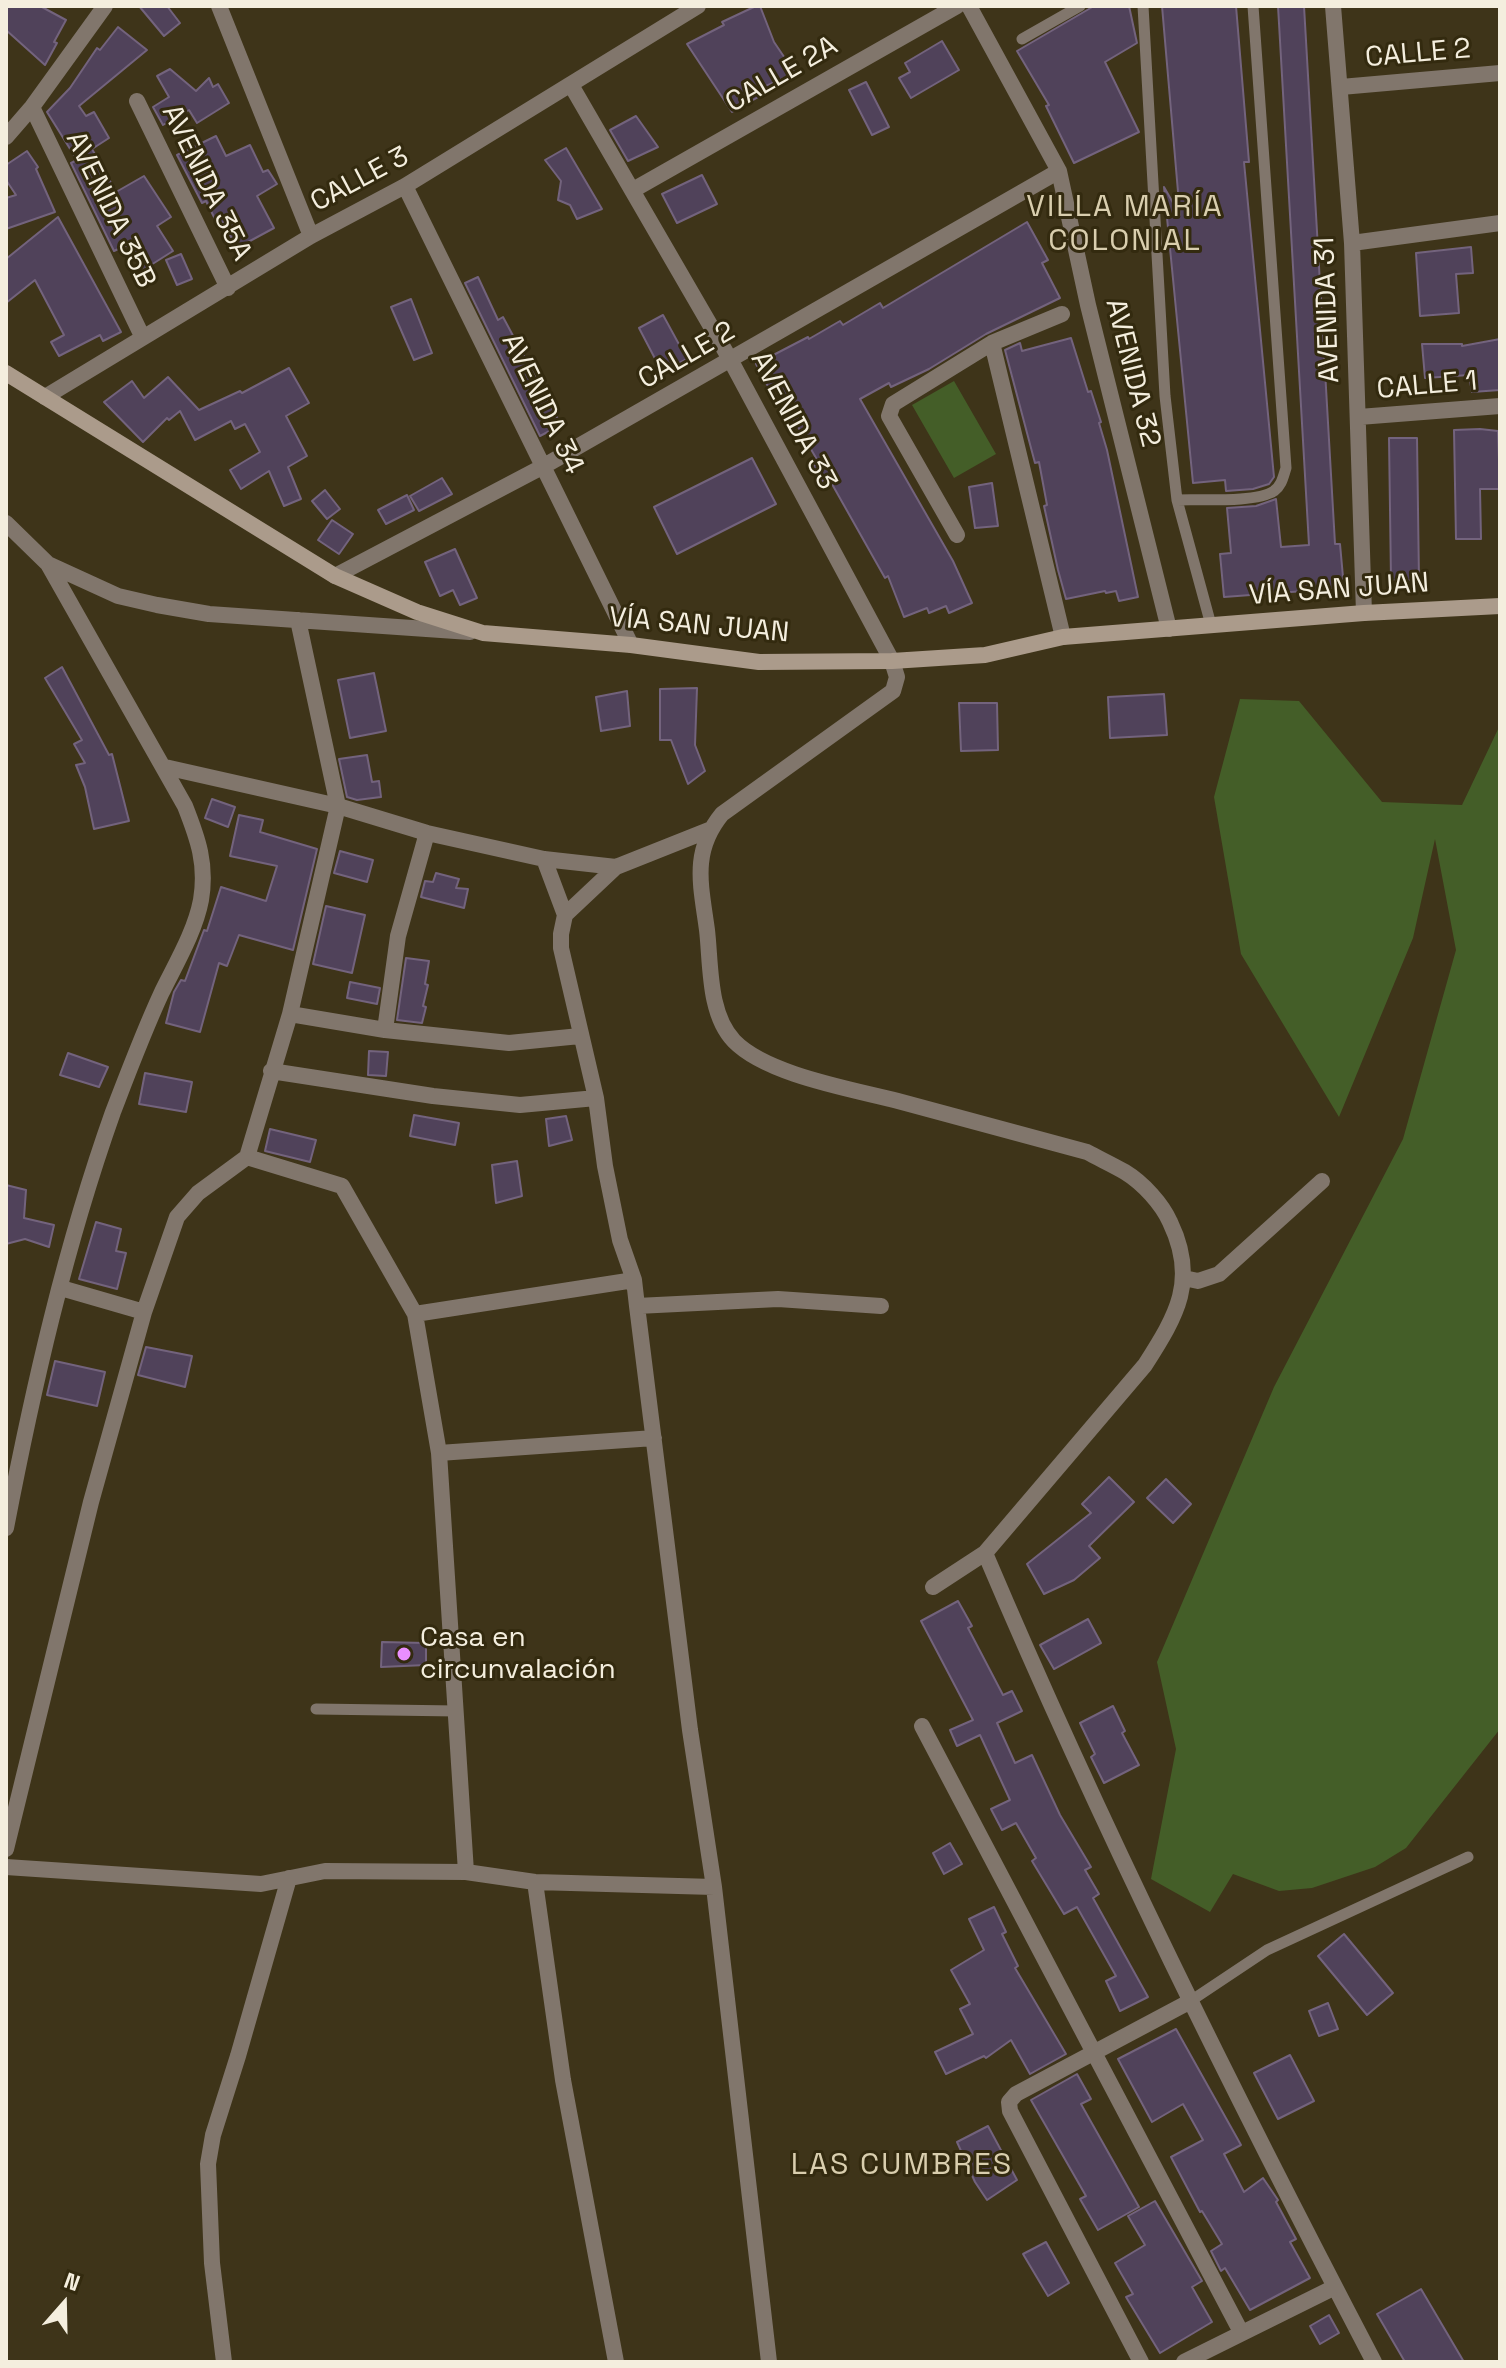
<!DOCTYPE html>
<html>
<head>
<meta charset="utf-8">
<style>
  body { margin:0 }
  #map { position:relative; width:1506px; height:2368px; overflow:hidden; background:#3e3419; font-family:"Space Grotesk",sans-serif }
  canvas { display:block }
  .frame { position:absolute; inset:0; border:8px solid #f4eede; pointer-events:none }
  .north { position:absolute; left:24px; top:2264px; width:80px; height:80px; -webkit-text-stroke:6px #332a0f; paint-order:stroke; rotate:20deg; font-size:22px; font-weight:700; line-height:32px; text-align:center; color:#f4eede }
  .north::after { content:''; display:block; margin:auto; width:28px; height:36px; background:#f4eede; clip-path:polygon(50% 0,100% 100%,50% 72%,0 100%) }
</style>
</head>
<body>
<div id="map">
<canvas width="1506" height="2368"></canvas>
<div class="frame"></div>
<div class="north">N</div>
</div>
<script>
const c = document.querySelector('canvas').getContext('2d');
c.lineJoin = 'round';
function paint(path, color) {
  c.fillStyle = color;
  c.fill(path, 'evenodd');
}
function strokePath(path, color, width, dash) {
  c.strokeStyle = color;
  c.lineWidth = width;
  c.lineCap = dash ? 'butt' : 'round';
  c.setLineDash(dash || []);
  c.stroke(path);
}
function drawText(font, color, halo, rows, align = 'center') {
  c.font = font + ' "Space Grotesk",sans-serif';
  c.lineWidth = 6;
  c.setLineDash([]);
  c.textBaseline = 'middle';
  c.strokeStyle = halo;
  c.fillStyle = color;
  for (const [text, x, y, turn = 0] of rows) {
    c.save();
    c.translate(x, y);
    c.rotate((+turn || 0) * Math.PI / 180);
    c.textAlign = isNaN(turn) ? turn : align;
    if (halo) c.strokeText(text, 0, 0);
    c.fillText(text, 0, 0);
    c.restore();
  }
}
paint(new Path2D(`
  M954,381L996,454L954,478L912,405Z
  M1240,699L1299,701L1382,802L1462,805L1500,725V1729L1406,1848L1375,1867L1312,1888L1279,1891L1233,1874L1210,1912L1151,1879L1176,1749L1157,1662L1274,1387L1403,1139L1456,950L1435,839L1413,938L1339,1117L1241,954L1214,797Z`), '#445e28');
const building = new Path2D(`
  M6,6H40L66,20L54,42L57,43L45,65L6,30Z
  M139,6H167L180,23L164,36Z
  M756,6H760L774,42L795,73L766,86L769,91L732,112L687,44L724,25L722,22Z
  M1094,6H1129L1137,43L1105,62L1139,132L1074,163L1046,106L1049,105L1017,51Z
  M1162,6H1236L1249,162H1244L1274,477L1269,484L1253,489L1226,491L1225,480L1193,483L1164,187L1180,215Z
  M1278,6H1304L1335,544H1340L1344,588L1224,597L1220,554L1231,553L1227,508L1256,506L1276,499L1281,547L1309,545Z
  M118,27L147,50L79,106L86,116L94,112L109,138L92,149L116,192L144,176L171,217L157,226L173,251L143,270L127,245L114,251L71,163L77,160L47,112L70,88L97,48L100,50Z
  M942,41L959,70L911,98L899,78L910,72L905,63Z
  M170,69L196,91L209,78L213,87L218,84L229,103L197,123L189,110L163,125L153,107L169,97L157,76Z
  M866,82L889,127L872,135L849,90Z
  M636,116L658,147L628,161L610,130Z
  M216,136L226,156L250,145L263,172L268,170L277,184L257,196L274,228L237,248L223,222L218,225L206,201L202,203L177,155Z
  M566,148L602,209L577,219L570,205L558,200L561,181L545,160Z
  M27,151L38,167L36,169L55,212L6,229V198L16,195L6,180V165Z
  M702,175L717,204L677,223L662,194Z
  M58,217L121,332L103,341L100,335L59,356L51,342L64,335L35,280L6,303V259Z
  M1027,222L1048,260L1042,263L1060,298L986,334L929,369L891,387L889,383L860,399L953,561L972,603L949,613L946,606L929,613L927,608L904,617L888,576L885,578L828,477L822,481L813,466L819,463L776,389L771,392L756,364L808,337L809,339L840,321L843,325L880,303L883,308Z
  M1471,247L1473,273L1456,274L1459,313L1420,316L1416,253Z
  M181,254L192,279L177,285L166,260Z
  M478,277L498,320L503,317L561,425L540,436L465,283Z
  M411,299L432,353L414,360L391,307Z
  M663,315L687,359L662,372L639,328Z
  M1071,338L1088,392L1091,391L1101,422L1099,423L1107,450L1138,597L1119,601L1116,591L1106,593L1105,591L1066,599L1058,570L1044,506L1047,505L1039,462L1035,463L1005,350L1020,343L1022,351Z
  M1500,339V390L1472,392L1469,375L1425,378L1422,344H1462V346Z
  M289,368L309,403L286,416L307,456L288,467L301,499L284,506L269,471L241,489L230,470L260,452L245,424L235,429L231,421L195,440L180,411L169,420L167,418L143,442L104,402L132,381L144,398L168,377L199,410L240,391L242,393Z
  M1480,429L1498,431L1500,489H1480L1481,539H1456L1454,430Z
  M1389,438H1417L1419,580H1391Z
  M752,458L776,504L677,554L654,507Z
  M442,478L452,494L419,511L410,496Z
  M992,483L998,526L975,528L969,487Z
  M325,490L340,509L327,519L312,501Z
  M407,495L414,510L386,524L378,510Z
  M332,520L353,534L339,554L318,540Z
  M455,549L477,598L460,605L453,590L440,596L425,562Z
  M62,667L109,755L112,754L129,821L94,829L85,787L76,765L85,763L74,744L82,740L45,678Z
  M374,673L386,731L350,738L338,680Z
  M697,688L695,745L705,771L688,784L671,740H660V689Z
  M627,691L630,726L601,731L596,697Z
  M1164,694L1167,735L1110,738L1108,697Z
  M959,703H997L998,750L961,751Z
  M367,755L372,782L379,781L381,797L357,800L347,797L339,759Z
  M212,799L235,807L228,827L205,818Z
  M239,815L263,820L260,832L317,849L293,950L239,935L227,966L219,963L200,1032L166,1023L174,992L181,980L185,981L204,930L207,931L221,887L266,901L277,866L230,856Z
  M340,851L373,860L367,882L334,873Z
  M436,873L459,879L456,888L468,889L464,908L421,897L425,881L433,882Z
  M326,906L365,915L352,973L313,964Z
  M406,958L429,961L425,984L428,985L423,1006L426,1007L422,1023L397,1020Z
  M350,982L380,988L377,1004L347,998Z
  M369,1051L388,1052L386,1076L368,1075Z
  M68,1053L108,1067L99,1087L60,1075Z
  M145,1073L192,1082L186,1112L139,1104Z
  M414,1115L459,1123L455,1145L410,1136Z
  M566,1116L572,1140L549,1146L546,1119Z
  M270,1129L316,1140L310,1162L265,1151Z
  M517,1161L522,1196L496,1203L492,1165Z
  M6,1185L26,1190L24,1218L54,1225L49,1247L25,1239L6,1244Z
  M96,1222L121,1229L116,1251L126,1253L117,1289L79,1279Z
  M146,1347L192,1356L185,1387L138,1375Z
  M55,1361L105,1372L97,1406L47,1395Z
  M1109,1477L1134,1502L1089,1546L1100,1558L1074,1580L1044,1594L1027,1564L1091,1513L1082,1504Z
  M1166,1479L1191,1504L1173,1523L1147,1498Z
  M958,1601L972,1626L968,1628L1003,1695L1012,1691L1022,1711L997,1723L1015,1763L1032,1755L1060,1815L1091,1867L1085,1870L1099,1894L1093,1898L1148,1997L1120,2011L1106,1981L1116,1976L1077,1907L1064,1914L1032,1861L1036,1858L1016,1823L1002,1830L991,1809L1010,1800L980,1735L957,1746L950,1730L973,1720L921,1621Z
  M1088,1619L1101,1643L1054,1669L1040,1645Z
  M382,1642L426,1643V1665L381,1667Z
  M1113,1706L1125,1731L1122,1733L1139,1765L1104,1783L1091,1757L1095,1754L1080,1723Z
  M950,1843L962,1864L944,1874L933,1853Z
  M994,1907L1006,1932L1002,1934L1018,1966L1015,1968L1066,2054L1030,2074L1011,2040L986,2058L984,2056L946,2074L935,2052L973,2034L960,2009L970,2004L951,1970L984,1950L969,1919Z
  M1344,1934L1393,1993L1367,2015L1318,1956Z
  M1328,2003L1338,2029L1319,2036L1309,2011Z
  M1176,2029L1241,2145L1224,2154L1244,2192L1263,2178L1278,2200L1276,2202L1296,2239L1290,2242L1310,2278L1250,2310L1225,2268L1221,2271L1211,2251L1222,2244L1202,2211L1200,2212L1171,2157L1203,2140L1183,2104L1152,2122L1118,2059Z
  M1290,2055L1314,2101L1278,2119L1254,2073Z
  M1077,2074L1091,2099L1081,2104L1139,2207L1098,2230L1080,2199L1086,2196L1031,2100Z
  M988,2126L1017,2180L987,2200L975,2182L957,2142Z
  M1155,2201L1202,2281L1192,2287L1212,2322L1160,2353L1126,2297L1133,2294L1115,2263L1145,2245L1128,2216Z
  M1046,2242L1069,2283L1048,2296L1023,2254Z
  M1421,2289L1464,2362H1405L1377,2314Z
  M1329,2315L1339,2333L1320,2344L1310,2326Z`);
paint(building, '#50425a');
strokePath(building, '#73637d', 2);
strokePath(new Path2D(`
  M1143,6L1165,396L1177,500L1211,625
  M1022,39L1080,6
  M1177,500C1200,499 1256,503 1274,491C1282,485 1283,477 1286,468L1253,6
  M316,1709L457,1711
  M1189,2002L1267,1950L1468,1857`), '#81766c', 11);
strokePath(new Path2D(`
  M219,6L311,236
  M969,6L1059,171L1088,305L1169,629
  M1333,6L1352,243L1364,613
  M571,85L731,361L892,661L897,677L893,691L722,814C691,852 701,885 707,930C711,964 708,1014 734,1041C767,1075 852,1089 898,1101C961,1118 1024,1135 1087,1152C1100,1159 1113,1165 1125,1172C1143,1183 1162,1204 1170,1222C1198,1280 1177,1315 1145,1365L985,1553
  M1341,87L1500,73
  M137,101L228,288
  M32,107L142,336
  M6,137L32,107L105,6
  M405,186L631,645
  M633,190L957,6
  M1352,243L1500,223
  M992,343L1063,637
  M45,397L311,236L405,186L698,6
  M1359,417L1500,406
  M6,523L48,564L118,596L157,605L209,614L470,632
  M957,535L889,416L893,404L992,343L1062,314
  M335,576L544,466L1059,171
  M165,767L338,806L427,833L544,859L616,867
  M709,830L616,867L565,915L561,934V948L596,1098L605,1166L620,1240L634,1280L637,1306L690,1730L714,1887L769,2362
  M544,859L565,915
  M290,1014L385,1030L509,1043L580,1036
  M385,1030L398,936L427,833
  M271,1071L433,1096L520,1105L596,1098
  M247,1157L342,1186L415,1314L439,1453L466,1872
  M1184,1278L1198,1281L1219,1274L1322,1181
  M61,1288L144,1312
  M637,1306L778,1299L881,1306
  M415,1314L634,1280
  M439,1453L654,1438
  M6,1528C33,1388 65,1247 113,1112C128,1073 143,1033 161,994C175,965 195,932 201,900C207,864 198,839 185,806L48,564
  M933,1587L985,1553C1102,1829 1235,2096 1374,2362
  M922,1726L1241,2332
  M6,1849L91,1502L144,1312L177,1217L198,1193L247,1157L290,1014L338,806L298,620
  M6,1867L261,1884L325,1871L466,1872L535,1882L714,1887
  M535,1882L563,2080L616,2362
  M224,2362L212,2263L208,2164L213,2135L238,2056L289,1878
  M1141,2362L1010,2111L1009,2102L1016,2094L1189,2002
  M1184,2362L1335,2287`), '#81766c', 16);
strokePath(new Path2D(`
  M6,373L335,576L417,612L483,633L631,645L759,662L892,661L985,655L1063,637L1364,613L1500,606`), '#ab9b8b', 16);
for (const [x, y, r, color] of [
  [404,1654,8,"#e98efe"]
]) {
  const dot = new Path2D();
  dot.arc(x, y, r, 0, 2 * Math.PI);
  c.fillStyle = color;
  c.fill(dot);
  strokePath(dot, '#332a0f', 3);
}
drawText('28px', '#f4eede', '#332a0f', [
  ["CALLE 2",1418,54,-5],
  ["CALLE 2A",782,75,-30],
  ["CALLE 3",360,180,-28],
  ["AVENIDA 35A",206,183,64],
  ["AVENIDA 35B",110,210,64],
  ["AVENIDA 31",1328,310,-92],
  ["CALLE 2",687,356,-30],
  ["AVENIDA 32",1132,373,76],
  ["CALLE 1",1427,386,-5],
  ["AVENIDA 34",542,404,64],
  ["AVENIDA 33",793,421,62],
  ["VÍA SAN JUAN",1339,590,-4],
  ["VÍA SAN JUAN",699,626,5]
]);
drawText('28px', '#f4eede', '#332a0f', [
  ["Casa en",420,1638],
  ["circunvalación",420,1670]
], 'left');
c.letterSpacing = '2px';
drawText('30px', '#d9ceae', '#332a0f', [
  ["VILLA MARÍA",1125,208],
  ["COLONIAL",1125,242],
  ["LAS CUMBRES",902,2166]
]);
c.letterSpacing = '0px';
</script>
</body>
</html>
